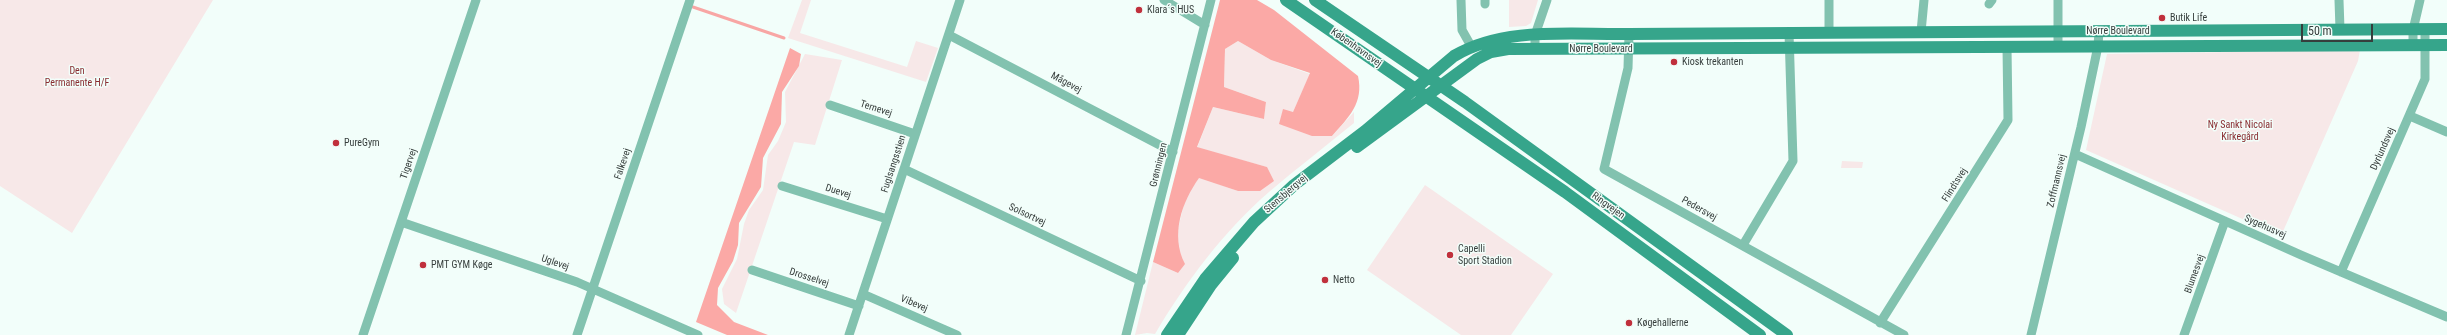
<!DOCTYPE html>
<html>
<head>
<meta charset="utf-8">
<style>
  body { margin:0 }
  #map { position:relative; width:2447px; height:335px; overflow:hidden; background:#f2fefa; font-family:"Roboto Condensed",sans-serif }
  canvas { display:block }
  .scale { position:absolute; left:2301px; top:24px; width:72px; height:18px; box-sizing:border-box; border:2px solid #363e3c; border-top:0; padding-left:5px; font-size:12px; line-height:14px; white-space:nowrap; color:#363e3c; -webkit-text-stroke:3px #f2fefa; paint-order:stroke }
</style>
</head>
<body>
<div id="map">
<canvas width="2447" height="335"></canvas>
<div class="scale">50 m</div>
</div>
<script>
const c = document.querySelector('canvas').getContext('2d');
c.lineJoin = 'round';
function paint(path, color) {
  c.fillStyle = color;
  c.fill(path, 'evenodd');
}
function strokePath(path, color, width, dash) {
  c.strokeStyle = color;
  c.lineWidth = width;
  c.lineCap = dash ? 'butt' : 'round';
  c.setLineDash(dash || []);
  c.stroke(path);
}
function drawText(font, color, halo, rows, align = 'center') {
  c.font = font + ' "Roboto Condensed",sans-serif';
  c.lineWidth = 3;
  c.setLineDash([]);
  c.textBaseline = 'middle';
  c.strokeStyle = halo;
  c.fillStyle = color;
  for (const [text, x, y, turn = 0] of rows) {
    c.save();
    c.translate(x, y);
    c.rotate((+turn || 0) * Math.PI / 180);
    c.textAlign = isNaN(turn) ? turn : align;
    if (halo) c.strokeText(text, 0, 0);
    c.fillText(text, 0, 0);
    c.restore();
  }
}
paint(new Path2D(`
  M0,0H213L72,233L0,186Z
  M802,0H811L800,33L907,67L916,41L938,48L926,82L788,38Z
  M1509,0H1538L1531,23L1526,26L1509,27Z
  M1238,41L1271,60L1310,74L1293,112L1332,136L1354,112V123C1326,146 1297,168 1269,192C1223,232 1186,282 1155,334L1147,333L1135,335L1153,262L1178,273L1181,257L1176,237L1186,196L1199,177L1238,191L1267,167L1197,148L1213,107L1264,119L1266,102L1224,87L1225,49Z
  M2360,50L2358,61L2281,236L2086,150L2107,54Z
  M805,54L842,60L815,145L794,142L736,313L724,304L722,289L737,259L744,224L749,210L763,190L768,155L778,141L786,122L785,92Z
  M1842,161L1863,162L1862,168H1841Z
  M1425,185L1553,274L1511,335H1461L1367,270Z`), '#f7e8e8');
paint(new Path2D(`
  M1220,0H1257L1274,10L1358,76C1364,103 1349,117 1332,136H1312L1279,124L1283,109L1293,112L1310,73L1271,60L1238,41L1225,49L1224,87L1266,102L1264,119L1213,107L1197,147L1267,167L1274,181L1260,191H1238L1199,178C1182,202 1170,235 1185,264L1178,273L1153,262Z
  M790,48L801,54L799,66L782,92L781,124L763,158L761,187L739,223L738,245L733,261L718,288L717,305L734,322L768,335H727L696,322Z`), '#fba9a6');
strokePath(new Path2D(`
  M693,7L784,38`), '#f8a6a4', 3);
strokePath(new Path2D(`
  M1164,0L1205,25
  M1461,0L1462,30L1471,46
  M1485,0V4
  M1829,0V33
  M2058,0V46
  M2339,0L2340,29
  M1989,4L1992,0
  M1921,32L1924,0
  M1629,34L1628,68L1604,169L1904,335
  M949,35L1173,152
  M2413,45V30L2420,0
  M1535,49V35L1547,0
  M830,105L915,134
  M2410,116L2447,132
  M2075,154L2301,255L2447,317
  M904,169L1141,281
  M782,186L887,219
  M401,222L577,282L698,335
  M1743,245L1793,161L1789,33
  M752,270L859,306
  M2341,272L2425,79V29
  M863,294L957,335
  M1880,323L2008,120L2007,47
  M363,335L476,0
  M577,335L690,0
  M849,335L960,0
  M1126,335L1211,0
  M2031,335L2081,127L2098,46L2099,31
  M2184,335L2225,221`), '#82c2af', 9);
strokePath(new Path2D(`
  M1286,0L1565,192L1760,335
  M1315,0L1465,102L1787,335
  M1357,147L1477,59L1491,52L1508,49L2447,45
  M1167,335L1205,279L1254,222L1294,185L1365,131L1454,56C1504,26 1572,35 1629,34L2447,29
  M1178,335L1211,285L1233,258`), '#36a58b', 12);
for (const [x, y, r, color] of [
  [1139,10,4,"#c0303c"],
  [2162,18,4,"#c0303c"],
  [1674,62,4,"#c0303c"],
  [336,143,4,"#c0303c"],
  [1450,255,4,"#c0303c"],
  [423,265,4,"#c0303c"],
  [1325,280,4,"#c0303c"],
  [1629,323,4,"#c0303c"]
]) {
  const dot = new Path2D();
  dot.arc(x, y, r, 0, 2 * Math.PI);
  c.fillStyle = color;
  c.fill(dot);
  strokePath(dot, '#f2fefa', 1.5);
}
drawText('10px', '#363e3c', '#f2fefa', [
  ["Klara´s HUS",1147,10],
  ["Butik Life",2170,18],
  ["Kiosk trekanten",1682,62],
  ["PureGym",344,143],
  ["Capelli",1458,249],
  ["Sport Stadion",1458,261],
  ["PMT GYM Køge",431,265],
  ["Netto",1333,280],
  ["Køgehallerne",1637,323]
], 'left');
drawText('10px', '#363e3c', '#f2fefa', [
  ["Nørre Boulevard",2118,31],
  ["Københavnsvej",1356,48,35],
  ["Nørre Boulevard",1601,49],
  ["Mågevej",1066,83,28],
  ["Ternevej",876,109,18],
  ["Dyrlundsvej",2383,149,-66],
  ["Tigervej",409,164,-71],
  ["Falkevej",623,164,-71],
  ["Fuglsangsstien",894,164,-72],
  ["Grønningen",1159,165,-76],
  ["Zoffmannsvej",2057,181,-77],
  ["Flindtsvej",1955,185,-58],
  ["Duevej",838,192,18],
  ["Stensbjergvej",1286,194,-41],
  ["Ringvejen",1608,206,36],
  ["Pedersvej",1699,209,29],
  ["Solsortvej",1027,215,25],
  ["Sygehusvej",2265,227,24],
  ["Uglevej",555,263,19],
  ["Blumesvej",2195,274,-70],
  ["Drosselvej",809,278,18],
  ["Vibevej",914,304,23]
]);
drawText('10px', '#892c30', '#f2fefa', [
  ["Den",77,71],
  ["Permanente H/F",77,83],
  ["Ny Sankt Nicolai",2240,125],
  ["Kirkegård",2240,137]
]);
</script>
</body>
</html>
